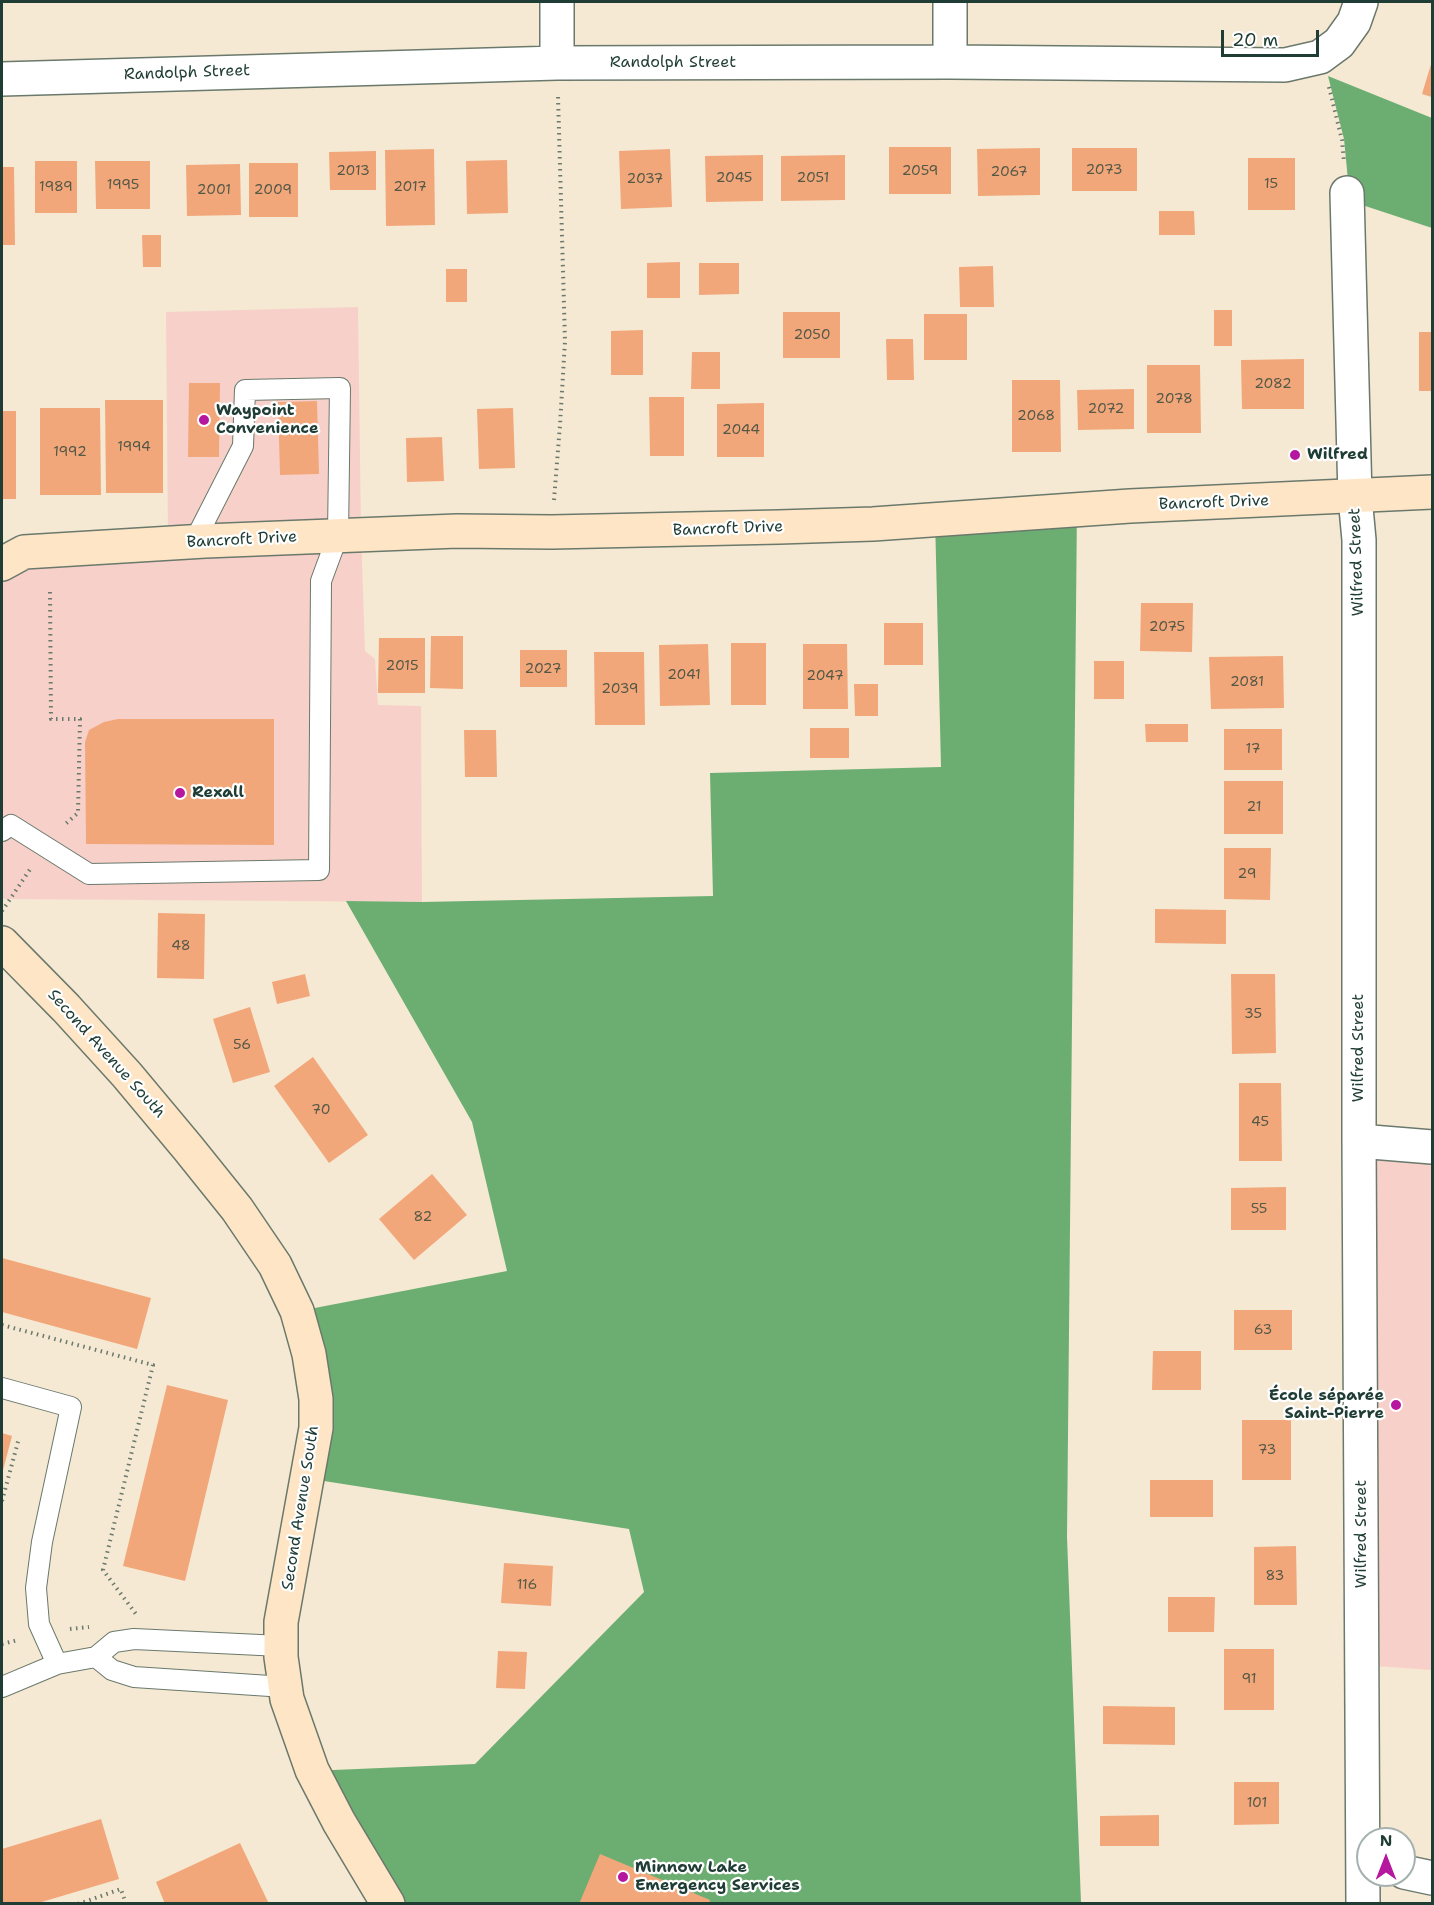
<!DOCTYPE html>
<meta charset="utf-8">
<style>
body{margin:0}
#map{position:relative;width:1434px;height:1905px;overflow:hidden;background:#f5e9d3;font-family:"Shantell Sans",sans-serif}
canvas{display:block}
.frame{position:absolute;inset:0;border:3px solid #1f3d34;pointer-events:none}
.north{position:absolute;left:1356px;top:1827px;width:60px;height:60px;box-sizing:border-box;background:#fff;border:2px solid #a5b1ae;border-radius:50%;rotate:0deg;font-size:16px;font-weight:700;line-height:24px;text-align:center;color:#1f3d34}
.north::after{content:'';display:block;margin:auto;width:21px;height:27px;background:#b5179e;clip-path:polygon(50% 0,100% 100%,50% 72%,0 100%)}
.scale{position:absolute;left:1221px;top:30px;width:98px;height:27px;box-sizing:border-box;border:3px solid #1f3d34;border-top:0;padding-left:8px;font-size:18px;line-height:21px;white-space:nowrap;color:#1f3d34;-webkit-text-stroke:4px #fff;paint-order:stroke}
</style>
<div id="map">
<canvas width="1434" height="1905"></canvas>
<div class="frame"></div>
<div class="north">N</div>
<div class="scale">20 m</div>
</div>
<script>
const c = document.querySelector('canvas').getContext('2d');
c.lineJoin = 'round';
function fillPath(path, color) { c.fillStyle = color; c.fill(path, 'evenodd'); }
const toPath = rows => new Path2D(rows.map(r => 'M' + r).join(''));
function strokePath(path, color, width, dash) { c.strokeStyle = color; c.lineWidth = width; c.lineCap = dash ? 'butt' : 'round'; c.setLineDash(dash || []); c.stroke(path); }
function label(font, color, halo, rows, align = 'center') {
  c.font = font + ' "Shantell Sans",sans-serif'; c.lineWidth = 4.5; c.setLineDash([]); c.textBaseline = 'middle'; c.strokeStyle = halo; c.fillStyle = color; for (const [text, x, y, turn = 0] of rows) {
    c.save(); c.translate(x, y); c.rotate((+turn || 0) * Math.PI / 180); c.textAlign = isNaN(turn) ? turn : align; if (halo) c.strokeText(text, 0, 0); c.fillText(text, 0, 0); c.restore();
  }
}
fillPath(toPath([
 [358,307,361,531,365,651,375,659,378,705,421,706,422,902,2,899,2,564,168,541,166,312],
 [1357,1139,1432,1145,1432,1670,1360,1665]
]), '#f7d1c9');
fillPath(toPath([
 [1328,76,1432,118,1432,228,1350,201,1344,139],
 [1077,507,1067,1537,1081,1903,385,1903,310,1771,475,1764,644,1592,629,1529,305,1478,313,1428,294,1312,507,1271,472,1122,346,901,422,902,713,896,710,773,941,767,935,517]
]), '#6cae72');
fillPath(toPath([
 [1432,61,1432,97,1422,94],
 [889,147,951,147,951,194,889,194],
 [1040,148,1040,195,978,196,977,149],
 [1072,148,1137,148,1137,191,1072,191],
 [434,149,435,225,386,226,385,150],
 [670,149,672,207,621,209,619,151],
 [376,151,376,190,330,190,329,152],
 [763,155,763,201,706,202,705,156],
 [845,155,845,200,781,201,781,156],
 [1248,158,1295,158,1295,210,1248,210],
 [507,160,508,213,467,214,466,161],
 [35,161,77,161,77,213,35,213],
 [95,161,150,161,150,209,96,209],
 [249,163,298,163,298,217,249,217],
 [240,164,241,215,187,216,186,165],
 [2,167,14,167,15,245,2,245],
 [1159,211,1194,211,1195,235,1159,235],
 [142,235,161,235,161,267,143,267],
 [680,262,680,298,647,298,647,263],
 [699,263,739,263,739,294,699,295],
 [993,266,994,307,960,307,959,267],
 [446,269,467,269,467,302,446,302],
 [1214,310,1232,310,1232,346,1214,346],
 [783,312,840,312,840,358,783,358],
 [924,314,967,314,967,360,924,360],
 [643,330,643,375,611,375,611,331],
 [1419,332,1432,332,1432,391,1419,391],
 [886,339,913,339,914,380,887,380],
 [692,352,720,352,720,389,691,389],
 [1304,359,1304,409,1242,409,1241,360],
 [1147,365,1200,365,1201,433,1147,433],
 [1012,380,1060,380,1061,452,1012,452],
 [189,383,220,383,219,457,188,457],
 [1134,389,1134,429,1078,430,1077,390],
 [649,397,684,397,684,456,650,456],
 [105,400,163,400,163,493,106,493],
 [317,401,319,474,280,475,278,402],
 [764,403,764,457,717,457,717,404],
 [40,408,100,408,101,495,40,495],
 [513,408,515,468,479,469,477,409],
 [2,411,16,411,16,499,2,499],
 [442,437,444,481,407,482,406,438],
 [1141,603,1193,603,1192,652,1140,651],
 [884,623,923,623,923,665,884,665],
 [431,636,463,636,463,689,430,688],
 [379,638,425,638,425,693,378,693],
 [731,643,766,643,766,705,731,705],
 [708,644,710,705,660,706,659,645],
 [803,644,847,644,848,709,803,709],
 [520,650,567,650,567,687,520,687],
 [594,652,644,652,645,725,595,725],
 [1283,656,1284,708,1211,709,1209,657],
 [1094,661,1124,661,1124,699,1094,699],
 [854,684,878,684,878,716,855,716],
 [118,719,274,719,274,845,86,844,85,742,89,730,104,722],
 [1145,724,1188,724,1188,742,1146,742],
 [810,728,849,728,849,758,810,758],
 [1224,729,1282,729,1282,770,1224,770],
 [464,730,496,730,497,777,465,777],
 [1224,781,1283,781,1283,834,1224,834],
 [1224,848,1271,848,1270,900,1224,899],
 [1155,909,1226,910,1226,944,1155,943],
 [158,913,205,914,204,979,157,978],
 [305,974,310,996,277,1004,272,982],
 [1231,974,1275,974,1276,1053,1232,1054],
 [250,1007,270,1072,233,1083,213,1019],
 [313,1057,368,1135,329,1163,274,1086],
 [1239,1083,1281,1083,1282,1161,1239,1161],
 [432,1174,467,1215,414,1260,379,1219],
 [1286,1187,1286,1230,1231,1230,1231,1188],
 [2,1258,151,1298,137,1349,2,1312],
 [1234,1310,1292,1310,1292,1350,1234,1350],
 [1153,1351,1201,1351,1201,1390,1152,1390],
 [167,1385,228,1400,185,1581,123,1566],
 [1242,1420,1291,1420,1291,1480,1242,1480],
 [2,1433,12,1436,2,1474],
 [1150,1480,1213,1480,1213,1517,1150,1517],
 [1296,1546,1297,1605,1254,1605,1254,1547],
 [504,1563,553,1566,551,1606,501,1603],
 [1168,1597,1215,1597,1214,1632,1168,1632],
 [1224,1649,1274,1649,1274,1710,1224,1710],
 [498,1651,527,1652,525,1689,496,1688],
 [1103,1706,1175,1707,1175,1745,1103,1744],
 [1234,1782,1279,1782,1279,1824,1234,1825],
 [1159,1815,1159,1846,1100,1846,1100,1816],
 [101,1819,119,1879,35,1904,2,1904,2,1849],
 [240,1843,269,1904,165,1904,156,1882],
 [600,1854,710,1900,709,1904,579,1904]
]), '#f2a77b');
const lane = toPath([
 [2,831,11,825,89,874,319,870,321,581,338,535,340,388,245,390,243,446,194,542],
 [2,1388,71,1407,42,1542,36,1588,39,1624,57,1664],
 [96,1657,112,1670,134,1677,285,1687],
 [2,1687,57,1664,96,1657,114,1642,134,1639,281,1646]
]);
const street = toPath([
 [950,2,950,62],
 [557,63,557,2],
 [2,79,557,63,950,62,1285,65,1320,57,1339,43,1354,22,1361,2],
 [1347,193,1355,497,1359,540,1359,1141,1363,1904],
 [1359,1141,1432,1147],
 [1404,1872,1432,1878]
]);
const secondary = toPath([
 [2,564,24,552,205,541,457,531,552,532,779,527,873,524,1130,506,1432,492],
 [2,943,66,1008,127,1075,188,1148,237,1209,275,1265,297,1311,309,1354,316,1399,316,1428,281,1622,281,1657,287,1699,312,1770,339,1822,388,1904]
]);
strokePath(lane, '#6a796c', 22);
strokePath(street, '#6a796c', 36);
strokePath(secondary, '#6a796c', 36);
strokePath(toPath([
 [1329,87,1342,140,1344,162],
 [554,500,560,425,565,341,558,96],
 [50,592,51,719,80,719,78,813,63,826],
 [2,911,31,868],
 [2,1325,153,1365,103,1570,136,1614],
 [2,1501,19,1438],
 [70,1629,89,1627],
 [2,1644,18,1640],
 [78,1904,121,1889,126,1904]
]), '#6a796c', 4, [1.5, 4.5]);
strokePath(lane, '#fff', 20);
strokePath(street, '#fff', 33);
strokePath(secondary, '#fee5c5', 33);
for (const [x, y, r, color] of [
 [204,420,6,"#b5179e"],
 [1295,455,6,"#b5179e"],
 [180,793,6,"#b5179e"],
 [1396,1405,6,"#b5179e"],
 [623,1877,6,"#b5179e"]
]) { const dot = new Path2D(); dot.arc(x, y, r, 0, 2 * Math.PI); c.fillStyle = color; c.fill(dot); strokePath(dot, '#fff', 2); }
label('14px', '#545846', null, [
 ["2073",1104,170],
 ["2013",353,171],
 ["2059",920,171],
 ["2067",1009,172],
 ["2045",734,178],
 ["2051",813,178],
 ["2037",645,179],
 ["15",1271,184],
 ["1995",123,185],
 ["1989",56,187],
 ["2017",410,187],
 ["2001",214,190],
 ["2009",273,190],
 ["2050",812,335],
 ["2082",1273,384],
 ["2078",1174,399],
 ["2072",1106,409],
 ["2068",1036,416],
 ["2044",741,430],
 ["1994",134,447],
 ["1992",70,452],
 ["2075",1167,627],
 ["2015",402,666],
 ["2027",543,669],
 ["2041",684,675],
 ["2047",825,676],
 ["2081",1247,682],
 ["2039",620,689],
 ["17",1253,749],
 ["21",1254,807],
 ["29",1247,874],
 ["48",181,946],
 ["35",1253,1014],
 ["56",242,1045],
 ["70",321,1110],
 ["45",1260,1122],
 ["55",1259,1209],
 ["82",423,1217],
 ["63",1263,1330],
 ["73",1267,1450],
 ["83",1275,1576],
 ["116",527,1585],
 ["91",1249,1679],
 ["101",1257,1803]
]);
label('16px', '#1f3d34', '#fff', [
 ["Randolph Street",673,63],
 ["Randolph Street",187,73,-2],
 ["Bancroft Drive",1214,503,-2],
 ["Bancroft Drive",728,529,-2],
 ["Bancroft Drive",242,540,-3],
 ["Wilfred Street",1357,562,-92],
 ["Wilfred Street",1359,1048,-90],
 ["Second Avenue South",106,1054,48],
 ["Second Avenue South",301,1508,-81],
 ["Wilfred Street",1362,1534,-90]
]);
label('bold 16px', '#1f3d34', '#fff', [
 ["Waypoint",216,411],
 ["Convenience",216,429],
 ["Wilfred",1307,455],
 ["Rexall",192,793],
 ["École séparée",1384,1396,"right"],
 ["Saint-Pierre",1384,1414,"right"],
 ["Minnow Lake",635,1868],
 ["Emergency Services",635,1886]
], 'left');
</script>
